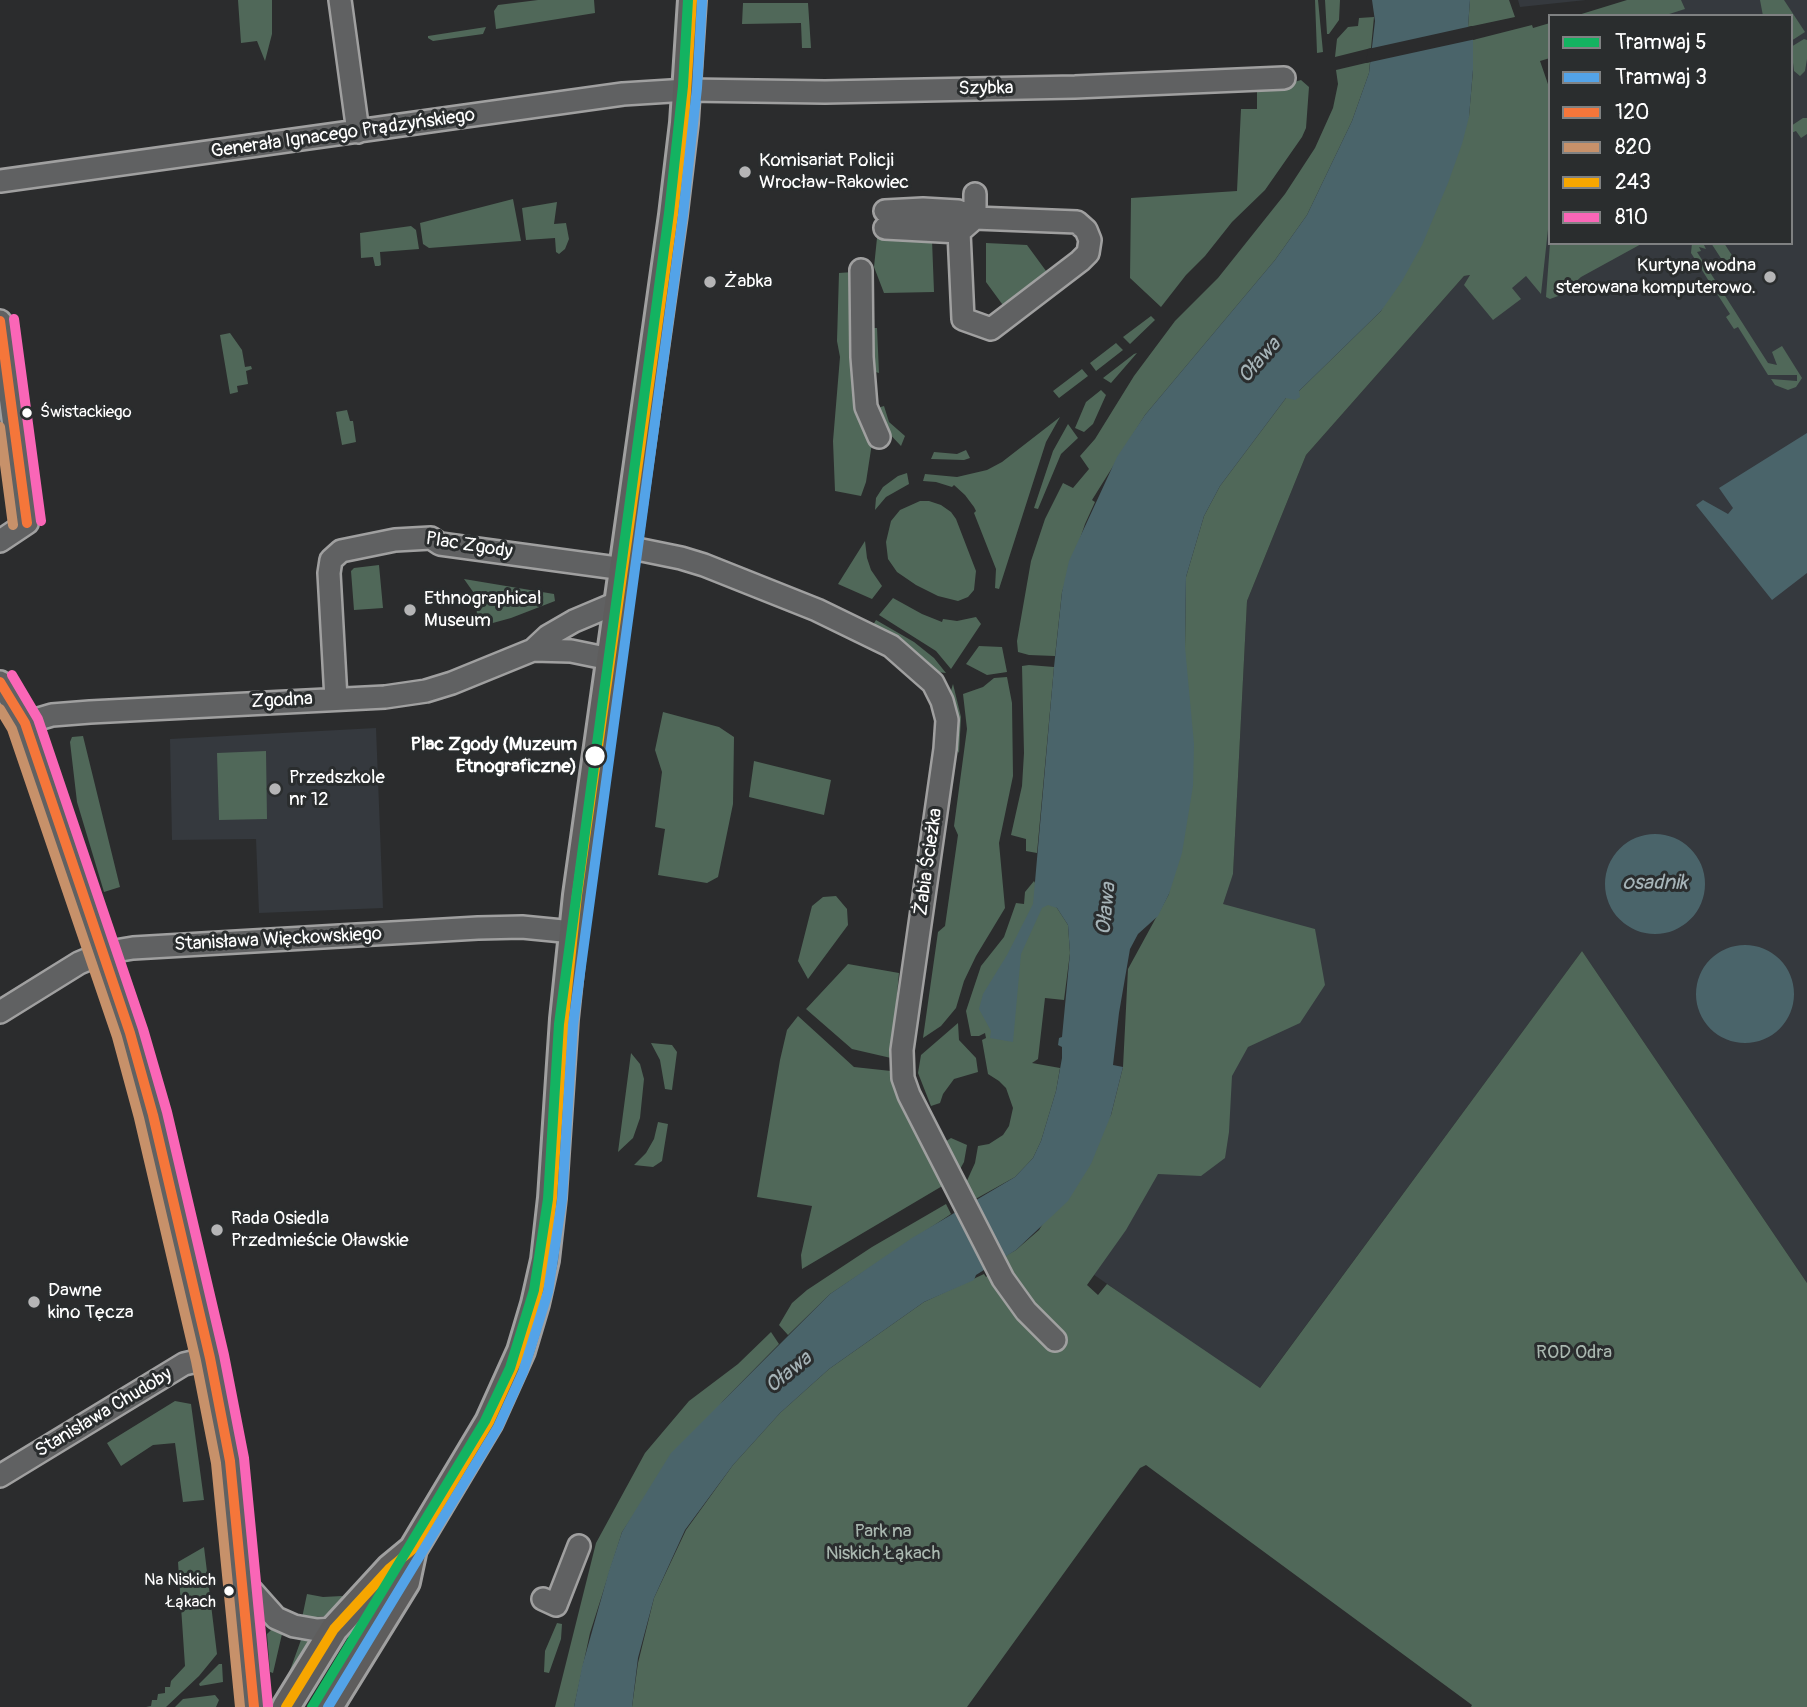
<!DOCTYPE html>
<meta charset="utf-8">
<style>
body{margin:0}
#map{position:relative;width:1807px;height:1707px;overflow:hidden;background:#2b2c2d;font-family:Pangolin,sans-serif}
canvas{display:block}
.legend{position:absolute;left:1548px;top:14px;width:245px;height:231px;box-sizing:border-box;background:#2a2d2e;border:2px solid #7f8182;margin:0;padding:9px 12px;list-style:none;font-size:21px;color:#fff}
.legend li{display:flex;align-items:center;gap:14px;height:35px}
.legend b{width:35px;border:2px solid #7f8182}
</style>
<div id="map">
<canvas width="1807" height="1707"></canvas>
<ul class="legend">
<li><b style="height:9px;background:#13b361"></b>Tramwaj 5</li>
<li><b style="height:9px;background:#53a3e8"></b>Tramwaj 3</li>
<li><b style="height:9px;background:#f5763a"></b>120</li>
<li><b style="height:9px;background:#c7916a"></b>820</li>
<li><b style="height:9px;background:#f7a600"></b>243</li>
<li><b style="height:9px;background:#fa66b7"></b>810</li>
</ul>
</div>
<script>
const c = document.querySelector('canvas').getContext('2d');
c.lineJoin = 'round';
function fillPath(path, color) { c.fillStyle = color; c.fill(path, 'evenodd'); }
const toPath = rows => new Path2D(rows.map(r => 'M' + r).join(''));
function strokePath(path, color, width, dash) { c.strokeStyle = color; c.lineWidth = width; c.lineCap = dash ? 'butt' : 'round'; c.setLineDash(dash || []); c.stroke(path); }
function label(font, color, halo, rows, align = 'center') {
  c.font = font + ' Pangolin,sans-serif'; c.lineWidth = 6; c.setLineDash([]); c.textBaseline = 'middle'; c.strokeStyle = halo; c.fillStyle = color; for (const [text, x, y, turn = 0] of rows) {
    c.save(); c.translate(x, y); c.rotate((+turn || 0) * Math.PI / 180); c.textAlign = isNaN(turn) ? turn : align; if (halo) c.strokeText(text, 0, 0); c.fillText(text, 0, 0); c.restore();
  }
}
fillPath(toPath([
 [1518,0,1586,0,1520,7],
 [1631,0,1807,0,1807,1283,1582,951,1259,1389,1074,1261,1233,874,1247,601,1306,455,1464,276,1507,269,1550,180,1550,243,1791,243,1791,16,1583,16],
 [376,728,383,908,259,913,256,839,172,840,170,739]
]), '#35393e');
fillPath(toPath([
 [238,0,272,0,272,34,265,61,257,41,241,43],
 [538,0,594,0,595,13,496,29,494,11,498,5],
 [1315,0,1318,0,1323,52,1317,53],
 [1325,0,1340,0,1339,20,1329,34,1327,34],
 [1470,0,1509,0,1515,17,1468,27],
 [1627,0,1681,0,1685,9,1663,16,1575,16],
 [1760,0,1784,0,1805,32,1791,41,1791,16,1763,16],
 [743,3,808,3,811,48,802,48,801,23,742,24],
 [1374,17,1371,48,1335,57,1337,39,1348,27,1358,26,1359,18],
 [1550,23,1550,58,1540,61,1550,90,1550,211,1541,294,1526,276,1512,288,1521,299,1493,320,1464,285,1470,275,1464,276,1306,455,1247,601,1233,874,1223,904,1315,929,1325,985,1300,1023,1248,1047,1232,1076,1229,1132,1225,1158,1201,1176,1158,1174,1126,1230,1087,1285,1098,1295,1107,1284,1260,1388,1582,951,1807,1283,1807,1707,1471,1707,1472,1705,1146,1465,1140,1468,967,1707,632,1707,638,1663,654,1598,686,1530,733,1465,780,1413,829,1369,924,1302,984,1274,986,1277,988,1275,993,1284,996,1283,1002,1258,1016,1250,1039,1230,1111,1115,1123,1067,1128,969,1169,894,1185,647,1186,577,1204,516,1220,486,1286,398,1299,391,1381,311,1469,116,1473,70,1473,40,1532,25,1533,28],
 [486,27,483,34,433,41,428,38,428,36],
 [1804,39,1807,40,1807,59,1805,71,1800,76,1794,71,1791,47],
 [1370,62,1369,73,1352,121,1307,215,1275,260,1145,415,1092,500,1095,502,1085,524,1062,592,1055,656,1029,655,1018,652,1017,641,1031,561,1045,519,1063,483,1073,488,1089,469,1080,456,1095,439,1134,376,1175,321,1218,278,1285,194,1315,148,1333,108,1338,84,1336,70],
 [1301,80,1309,87,1306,128,1302,137,1265,190,1232,222,1205,256,1186,275,1161,307,1130,278,1131,198,1237,191,1241,109,1257,109,1257,87,1281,86],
 [1803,118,1807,118,1807,134,1801,138,1796,131,1791,133,1791,126],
 [513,199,521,241,429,248,423,244,420,223],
 [557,202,554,224,566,223,569,239,565,249,559,254,556,252,555,238,526,240,522,208],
 [411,226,416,230,419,249,380,252,381,265,379,266,375,266,373,257,361,258,360,233],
 [877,238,932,240,934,292,884,293,874,267],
 [986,243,1027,245,1049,275,1005,308,986,282],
 [1550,243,1643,243,1581,277,1561,295,1550,299,1546,297],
 [1692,243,1703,243,1706,249,1699,247,1701,251,1697,252,1768,363,1777,365,1772,352,1782,346,1802,378,1796,387,1788,390,1775,385,1771,379,1797,381,1797,375,1768,375,1738,327,1734,329,1726,317,1730,314,1691,253],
 [1711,243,1724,243,1735,260,1726,266],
 [853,272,853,397,872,443,866,482,861,496,835,491,833,441,840,357,837,341,839,273],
 [1151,316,1155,320,1130,344,1123,337],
 [873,328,877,328,879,373,869,370,869,330,873,331],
 [230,333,242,350,245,367,251,366,252,369,246,371,248,384,237,386,238,392,230,394,220,335],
 [1116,343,1123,350,1096,371,1090,363],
 [1137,353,1111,383,1103,378,1134,354],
 [1082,369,1088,376,1059,398,1053,391],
 [1101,390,1106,395,1093,424,1084,432,1075,428,1086,402],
 [884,406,889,422,905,436,901,446,883,427,874,409],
 [347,410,350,421,353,421,356,442,342,445,336,412],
 [1060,417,1046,442,999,589,995,588,996,569,974,513,976,511,974,507,965,495,954,485,952,487,936,482,923,481,925,474,957,477,987,470,1002,462],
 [1068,424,1078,438,1061,454,1038,509,1034,508,1053,451],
 [966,450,970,458,964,460,931,459,934,452,957,454],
 [907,473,909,484,886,497,875,510,876,498,883,487,898,476],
 [920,501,929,501,941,505,951,512,956,519,976,571,974,590,968,597,958,601,938,596,916,585,897,572,888,559,886,542,891,521,900,510],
 [865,541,867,558,871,570,882,586,872,599,838,584],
 [379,565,383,608,354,610,351,571,354,568],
 [464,579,554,594,555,601,511,618,471,629,477,616,476,596],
 [893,598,922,614,942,622,943,619,957,621,976,617,981,624,951,669,936,651,879,615],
 [876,620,914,642,934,658,946,673,938,672,925,659,873,625],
 [979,646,1002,647,1007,672,987,675,966,664],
 [1029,665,1054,667,1037,853,1026,851,1026,839,1011,835,1022,786,1024,753,1022,666],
 [1007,677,1012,703,1013,776,999,843,1005,908,976,956,964,981,956,1008,941,1026,923,1038,938,932,945,926,958,835,954,826,967,729,963,694,983,687,994,678],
 [953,684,961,717,959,753,953,745,956,722,954,704,950,694],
 [663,712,719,727,734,737,733,804,718,877,707,883,658,875,665,829,655,827,662,772,655,750],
 [83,736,120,887,104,892,77,802,70,742,72,737],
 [266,751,267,819,219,820,217,753],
 [754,761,831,780,824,815,749,797],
 [1034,881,1043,898,1057,908,1068,925,1070,953,1064,1000,1045,998,1038,1059,1032,1063,1060,1068,1056,1091,1041,1141,1033,1158,1015,1177,972,1201,965,1185,975,1163,978,1146,989,1144,1003,1135,1009,1126,1013,1108,1006,1088,999,1081,988,1074,982,1040,986,1038,985,1033,979,1036,971,1036,966,1011,981,966,1004,937,1016,903,1024,904,1025,892],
 [836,896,847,909,848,925,808,979,798,961,812,906,823,897],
 [848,964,899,973,891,1058,852,1049,806,1009],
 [798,1016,854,1067,891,1071,899,1100,944,1185,802,1269,801,1255,812,1206,757,1197,780,1060,787,1030],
 [958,1023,959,1040,976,1058,978,1072,954,1079,943,1094,940,1103,931,1106,918,1073,921,1055],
 [651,1043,672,1045,677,1052,672,1090,665,1089,660,1060],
 [631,1053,640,1064,644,1079,640,1118,633,1138,618,1152],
 [658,1122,668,1124,662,1161,653,1167,634,1165,646,1153,654,1139],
 [951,1138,967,1145,964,1162,959,1171,945,1148,947,1147,945,1142],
 [946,1204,951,1214,830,1294,788,1335,779,1325,792,1303,807,1290,872,1247],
 [771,1332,779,1344,723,1401,643,1501,622,1532,590,1633,574,1707,555,1707,596,1543,645,1453,689,1401,738,1364],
 [175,1401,191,1404,204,1500,183,1502,175,1443,153,1445,121,1466,107,1443],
 [204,1547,217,1654,199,1676,166,1707,146,1707,151,1706,152,1700,157,1700,158,1694,165,1693,165,1687,170,1687,171,1681,185,1666,178,1562],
 [307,1594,323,1597,342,1596,346,1600,329,1616,302,1618],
 [557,1623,562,1624,561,1639,549,1673,544,1672,545,1651],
 [272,1629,282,1634,273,1673,270,1672,267,1634],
 [301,1640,312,1641,292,1675,289,1673],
 [219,1664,222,1664,223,1682,200,1686,199,1684],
 [215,1695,219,1700,216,1707,175,1707,183,1699]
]), '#506859');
fillPath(toPath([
 [1372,0,1470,0,1468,27,1473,40,1473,70,1469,117,1462,144,1448,183,1422,245,1402,281,1381,311,1299,391,1300,397,1295,400,1286,398,1220,486,1204,516,1186,577,1185,647,1194,744,1193,786,1182,853,1169,894,1158,916,1138,934,1130,949,1119,1013,1113,1065,1123,1067,1111,1115,1091,1164,1068,1201,1016,1250,976,1275,974,1280,924,1302,829,1369,780,1413,733,1465,685,1530,654,1598,638,1658,632,1707,574,1707,582,1667,609,1571,622,1532,671,1453,830,1294,912,1238,1015,1177,1033,1158,1041,1141,1056,1091,1062,1058,1062,1047,1058,1045,1059,1038,1062,1037,1070,953,1068,925,1057,908,1048,905,1042,908,1021,954,1013,1042,990,1038,991,1031,979,1009,983,994,1007,955,1033,904,1054,667,1062,592,1069,561,1117,457,1145,415,1275,260,1307,215,1352,121,1369,73,1375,21],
 [1807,433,1807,573,1772,600,1696,505,1703,500,1728,514,1733,508,1719,488],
 '1605 884a50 50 0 1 1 100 0a50 50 0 1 1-100 0Z',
 '1696 994a49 49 0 1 1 98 0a49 49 0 1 1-98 0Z'
]), '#4a646a');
fillPath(toPath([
 [1472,26,1476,39,1366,63,1368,49]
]), '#2b2c2d');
const minor = toPath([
 [340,0,358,132],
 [0,181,623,94,687,90,825,92,1075,87,1284,78],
 [885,211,923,209,958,211,975,218,975,194],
 [885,228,959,232,975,218,1077,222,1086,230,1090,240,1088,253,1080,261,991,329,963,319,959,232],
 [861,270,862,357,866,407,879,437],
 [0,321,27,523,0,541],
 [627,547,681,558,704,565,817,610,891,646,933,683,942,701,947,720,945,749,902,1050,903,1078,909,1095,1003,1279,1026,1311,1055,1340],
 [533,650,571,651,610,659],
 [0,682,25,723,130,1033,153,1115,210,1358,230,1461,254,1707],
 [336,699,329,573,331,560,341,551,395,540,431,538,440,544,624,569],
 [25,723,52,715,90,712,385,697,426,691,452,683,533,650,548,636,574,621,619,602],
 [0,1012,79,963,103,953,133,948,478,928,522,927,573,932],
 [0,1476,184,1364,210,1358],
 [243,1581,276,1618,294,1626,317,1630,334,1629],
 [543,1599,556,1605,579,1546]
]);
const major = toPath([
 [286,1707,334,1629,390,1568,413,1549,489,1422,521,1351,535,1304,545,1260,552,1198,564,1019,577,895,673,215,684,123,692,0],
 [329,1707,406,1582,413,1549]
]);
strokePath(minor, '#a0a0a0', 26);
strokePath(major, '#a0a0a0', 32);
strokePath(minor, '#606162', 21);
strokePath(major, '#5e5d5d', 26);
strokePath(toPath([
 [0,321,27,523],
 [0,682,25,723,130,1033,153,1115,210,1358,230,1461,254,1707]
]), '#f5763a', 10);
strokePath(toPath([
 [0,427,13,525],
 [0,709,12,729,117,1037,139,1118,196,1361,216,1463,240,1707]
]), '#c7916a', 10);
strokePath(toPath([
 [286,1707,334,1629,390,1568,413,1549,489,1422,521,1351,535,1304,545,1260,552,1198,564,1019,577,895,673,215,684,123,692,0]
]), '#f7a600', 10);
strokePath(toPath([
 [14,319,41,521],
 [12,675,38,719,143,1029,167,1112,224,1355,244,1458,268,1706]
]), '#fa66b7', 10);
strokePath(toPath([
 [312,1707,485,1421,510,1368,534,1290,548,1199,559,1024,669,213,683,86,688,0]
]), '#13b361', 10);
strokePath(toPath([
 [328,1707,498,1427,523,1372,548,1292,562,1200,573,1025,683,215,697,88,702,1]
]), '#53a3e8', 10);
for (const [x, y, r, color] of [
 [745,172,7,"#b5b5b6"],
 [1770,277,7,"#b5b5b6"],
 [710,282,7,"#b5b5b6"],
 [27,413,6,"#fff"],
 [410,610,7,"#b5b5b6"],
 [595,756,11,"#fff"],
 [275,789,7,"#b5b5b6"],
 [217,1230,7,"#b5b5b6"],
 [34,1302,7,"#b5b5b6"],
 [229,1591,6,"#fff"]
]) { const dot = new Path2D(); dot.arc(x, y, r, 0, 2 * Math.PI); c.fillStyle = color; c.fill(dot); strokePath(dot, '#2a2d2e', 2.5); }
label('17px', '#fff', '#2a2d2e', [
 ["Świstackiego",40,413],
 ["Na Niskich",216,1581,"right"],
 ["Łąkach",216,1603,"right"]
], 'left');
label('19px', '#fff', '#2a2d2e', [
 ["Szybka",986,89,-1],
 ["Generała Ignacego Prądzyńskiego",343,134,-8],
 ["Plac Zgody",469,546,9],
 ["Zgodna",282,701,-3],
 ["Żabia Ścieżka",929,862,-82],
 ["Stanisława Więckowskiego",278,940,-3],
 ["Stanisława Chudoby",104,1413,-31]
]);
label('19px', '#fff', '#2a2d2e', [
 ["Komisariat Policji",759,161],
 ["Wrocław-Rakowiec",759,183],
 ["Kurtyna wodna",1756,266,"right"],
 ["sterowana komputerowo.",1756,288,"right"],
 ["Żabka",724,282],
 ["Ethnographical",424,599],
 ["Museum",424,621],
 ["Przedszkole",289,778],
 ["nr 12",289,800],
 ["Rada Osiedla",231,1219],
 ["Przedmieście Oławskie",231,1241],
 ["Dawne",48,1291],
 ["kino Tęcza",48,1313]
], 'left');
label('bold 19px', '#fff', '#2a2d2e', [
 ["Plac Zgody (Muzeum",577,745],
 ["Etnograficzne)",577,767]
], 'right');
label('19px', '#aab8b0', '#2a2d2e', [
 ["ROD Odra",1574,1353],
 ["Park na",883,1532],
 ["Niskich Łąkach",883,1554]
]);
label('italic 21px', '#a6b4b8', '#2a2d2e', [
 ["Oława",1260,361,-48],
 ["osadnik",1655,884],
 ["Oława",1107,909,-84],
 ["Oława",789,1373,-39]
]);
</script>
